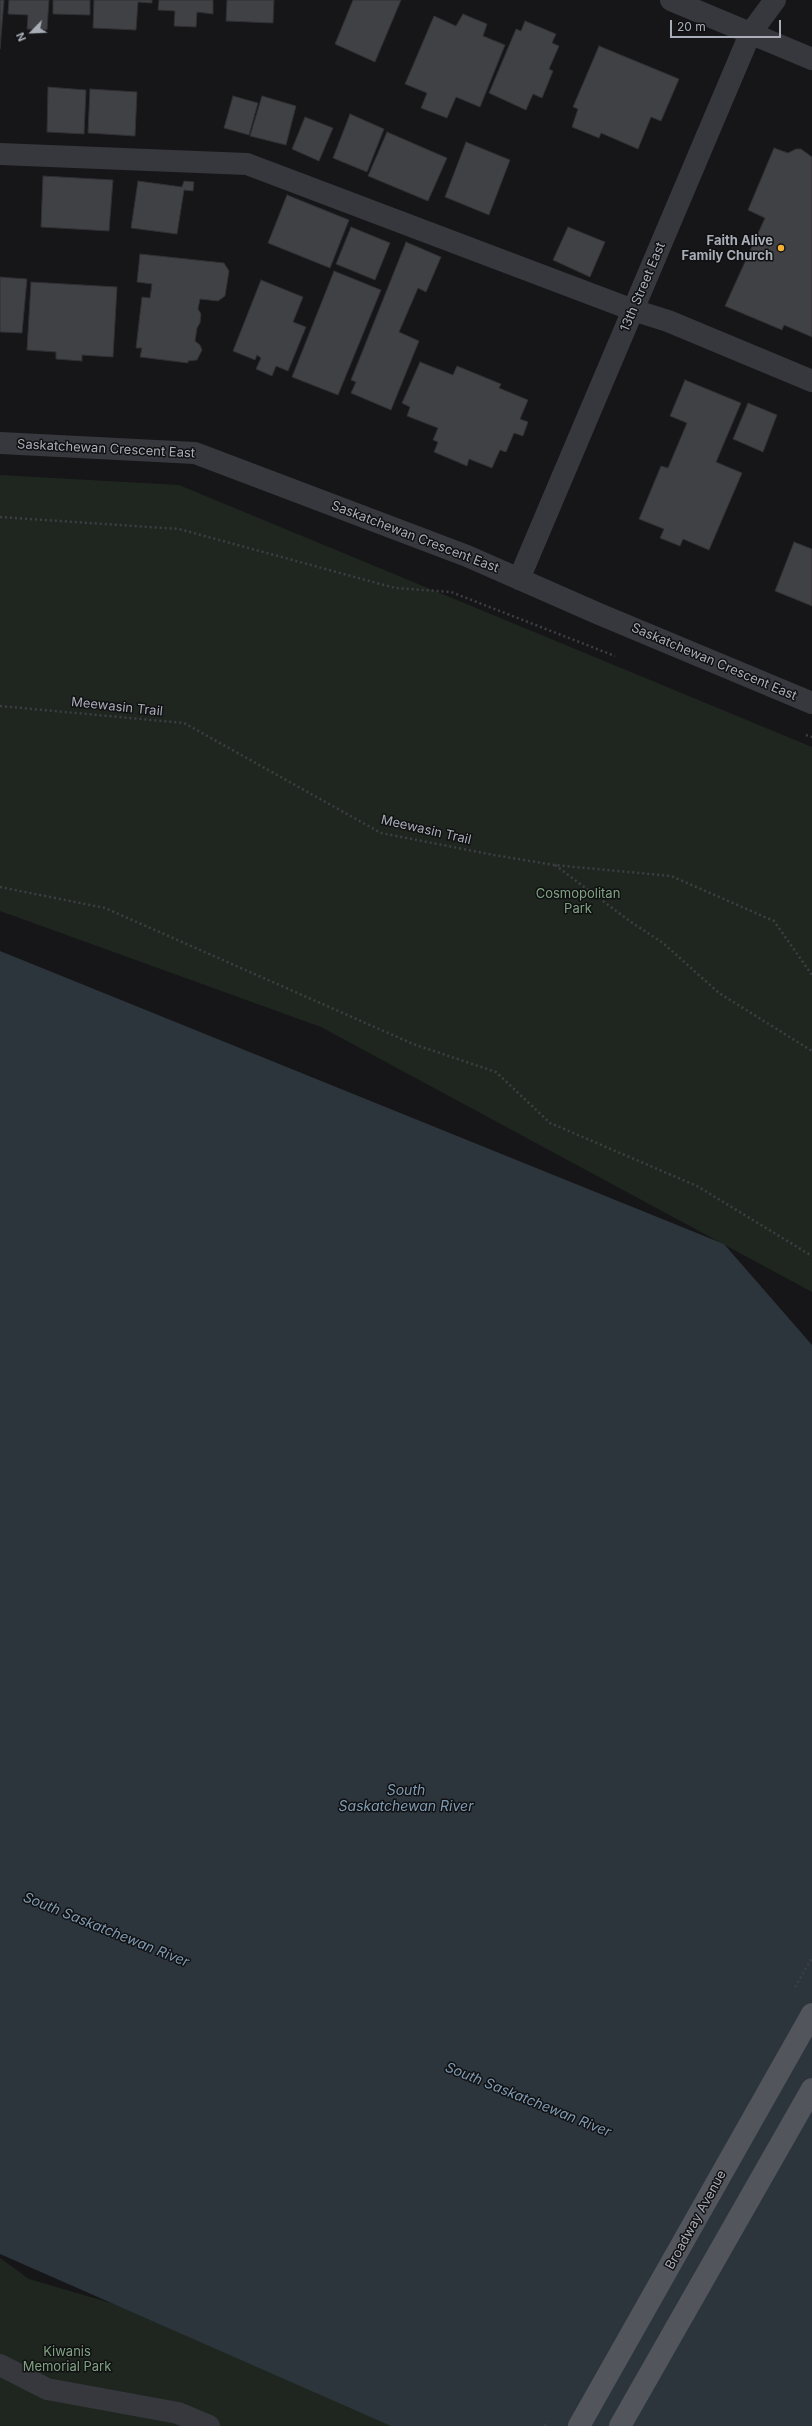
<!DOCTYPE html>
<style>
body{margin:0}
#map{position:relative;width:812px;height:2426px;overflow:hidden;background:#161618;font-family:Inter,sans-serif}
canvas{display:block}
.north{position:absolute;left:12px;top:12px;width:40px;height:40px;-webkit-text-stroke:3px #111113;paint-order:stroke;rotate:246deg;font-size:11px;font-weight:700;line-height:16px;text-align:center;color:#a8adb8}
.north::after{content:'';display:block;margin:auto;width:14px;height:18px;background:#a8adb8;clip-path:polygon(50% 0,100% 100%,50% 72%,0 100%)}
.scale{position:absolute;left:670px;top:20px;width:111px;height:18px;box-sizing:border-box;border:2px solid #a8adb8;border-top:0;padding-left:5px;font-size:12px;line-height:14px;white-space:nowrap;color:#a8adb8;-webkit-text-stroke:3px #111113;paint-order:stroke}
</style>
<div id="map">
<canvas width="812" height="2426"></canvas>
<div class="north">N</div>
<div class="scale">20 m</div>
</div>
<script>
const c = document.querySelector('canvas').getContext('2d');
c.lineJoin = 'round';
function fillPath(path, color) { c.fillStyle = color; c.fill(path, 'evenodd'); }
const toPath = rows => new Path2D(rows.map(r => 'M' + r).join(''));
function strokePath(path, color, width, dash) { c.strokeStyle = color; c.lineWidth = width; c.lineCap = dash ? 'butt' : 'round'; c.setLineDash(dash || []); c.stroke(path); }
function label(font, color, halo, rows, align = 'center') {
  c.font = font + ' Inter,sans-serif'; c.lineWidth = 3; c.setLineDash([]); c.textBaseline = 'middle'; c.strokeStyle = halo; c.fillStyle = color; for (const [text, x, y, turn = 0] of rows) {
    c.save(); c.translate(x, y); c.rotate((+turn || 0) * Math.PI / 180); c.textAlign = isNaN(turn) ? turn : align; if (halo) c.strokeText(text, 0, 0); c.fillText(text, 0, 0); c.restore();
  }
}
fillPath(toPath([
 [0,475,179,485,812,747,812,1292,321,1027,0,911],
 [0,2258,29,2279,217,2334,396,2426,0,2426]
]), '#1e261f');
fillPath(toPath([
 [0,951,724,1244,812,1345,812,2426,391,2426,0,2254]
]), '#2c353c');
const building = toPath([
 [0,0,4,0,0,49,0,0],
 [9,0,49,0,47,30,27,29,28,15,8,14,9,0],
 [53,0,90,0,90,15,53,14,53,0],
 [94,0,152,0,152,3,138,2,136,30,93,28,94,0],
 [159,0,213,0,213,14,197,12,196,27,174,26,175,11,158,10,159,0],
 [227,0,274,0,273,23,226,21,227,0],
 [353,0,401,0,375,62,335,44,353,0],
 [463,14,487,24,483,36,505,45,480,107,456,97,447,118,421,108,427,93,405,84,434,16,456,26,463,14],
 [525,21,556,34,552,43,559,46,549,69,553,71,542,98,533,94,526,110,489,93,516,29,521,31,525,21],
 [599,46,679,79,661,121,651,117,638,149,601,133,599,138,572,127,578,109,573,107,599,46],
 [48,87,86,90,84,134,47,132,48,87],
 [90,89,137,92,135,136,88,133,90,89],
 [233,96,258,103,249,135,224,128,233,96],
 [262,96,296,106,286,145,250,136,262,96],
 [350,114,384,129,367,172,333,158,350,114],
 [305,117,333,128,319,161,292,149,305,117],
 [387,132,447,158,428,201,368,176,387,132],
 [466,142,510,160,489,215,445,197,466,142],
 [774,148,788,153,796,149,801,149,812,157,812,337,784,325,782,330,725,306,765,218,748,210,774,148],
 [43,176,113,180,109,231,41,227,43,176],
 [138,181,182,187,184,181,194,182,193,191,184,190,177,234,131,228,138,181],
 [287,195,349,220,330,268,268,243,287,195],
 [351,227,390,243,375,280,336,264,351,227],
 [568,227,605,242,590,277,553,260,568,227],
 [406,242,441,257,426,292,418,288,399,332,419,341,391,410,351,393,356,382,351,380,406,242],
 [140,254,224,263,229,271,225,296,218,301,200,299,198,309,201,314,200,323,197,328,195,341,200,345,202,350,197,360,188,361,188,363,140,357,142,348,136,348,142,297,150,298,152,284,137,282,140,254],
 [334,271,381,290,338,395,292,377,334,271],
 [0,277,27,279,22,333,0,332,0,277],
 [261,280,303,297,293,322,306,327,288,371,276,366,272,376,256,369,261,358,257,355,255,360,233,351,261,280],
 [31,282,117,287,113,357,82,355,82,361,56,359,56,352,27,350,31,282],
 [420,362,453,375,457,366,501,384,499,388,528,400,520,419,528,422,523,436,514,433,506,452,500,450,492,468,469,459,467,466,434,452,438,442,433,440,438,428,407,416,410,407,402,403,420,362],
 [685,380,741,403,716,462,742,473,709,550,683,539,680,546,660,538,664,529,639,519,661,466,668,468,687,423,670,416,685,380],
 [748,403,777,415,763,452,733,439,748,403],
 [794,542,812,549,812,606,775,591,794,542]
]);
fillPath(building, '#404145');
strokePath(building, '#303034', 1);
strokePath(toPath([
 [0,517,179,529,395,588,451,592,615,656],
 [0,706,184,723,381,833,494,855,554,865,671,876,774,921,812,975],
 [806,735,812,737],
 [555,865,631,922,663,943,719,993,812,1051],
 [0,887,105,908,413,1044,496,1072,550,1123,697,1186,812,1256],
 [795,1987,812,1958],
 [545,2426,548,2421]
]), '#3d3f44', 2.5, [2, 3]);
strokePath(toPath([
 [671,0,812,59],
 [0,154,247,164,633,310,668,321,812,381],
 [0,443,195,453,467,556,599,614,812,703],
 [519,579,750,34,775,0],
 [0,2365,47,2389,178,2413,209,2426]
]), '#37383d', 22);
strokePath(toPath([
 [579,2426,812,2014],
 [620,2426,812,2089]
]), '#53555c', 22);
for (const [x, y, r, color] of [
 [781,248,4,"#f2b134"]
]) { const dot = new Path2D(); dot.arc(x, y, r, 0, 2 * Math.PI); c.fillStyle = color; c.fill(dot); strokePath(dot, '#111113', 1.5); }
label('bold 13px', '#a8adb8', '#111113', [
 ["Faith Alive",773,241],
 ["Family Church",773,256]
], 'right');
label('13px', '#a8adb8', '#111113', [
 ["13th Street East",643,287,-67],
 ["Saskatchewan Crescent East",106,449,3],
 ["Saskatchewan Crescent East",415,537,21],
 ["Saskatchewan Crescent East",714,662,23],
 ["Meewasin Trail",117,707,6],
 ["Meewasin Trail",426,830,13],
 ["Broadway Avenue",696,2220,-61]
]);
label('13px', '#7fa381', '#111113', [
 ["Cosmopolitan",578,894],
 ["Park",578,909],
 ["Kiwanis",67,2352],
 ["Memorial Park",67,2367]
]);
label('italic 14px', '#7f9bb3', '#111113', [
 ["South",406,1791],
 ["Saskatchewan River",406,1807],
 ["South Saskatchewan River",106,1930,22],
 ["South Saskatchewan River",528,2100,22]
]);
</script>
